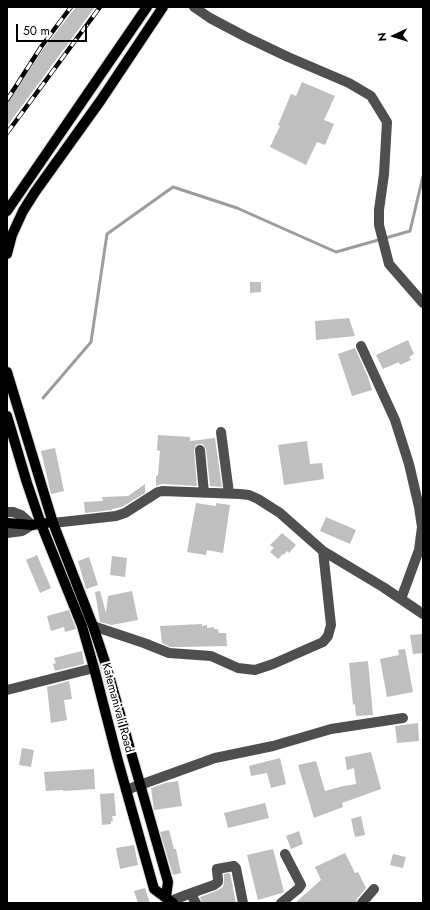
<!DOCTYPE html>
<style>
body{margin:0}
#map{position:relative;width:430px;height:910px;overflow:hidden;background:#fff;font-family:Jost,sans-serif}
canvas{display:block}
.frame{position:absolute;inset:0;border:8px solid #000;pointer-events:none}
.north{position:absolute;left:374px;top:16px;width:40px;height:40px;-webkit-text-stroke:3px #fff;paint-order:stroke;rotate:266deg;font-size:11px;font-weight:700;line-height:16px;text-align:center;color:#000}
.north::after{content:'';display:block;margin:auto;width:14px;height:18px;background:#000;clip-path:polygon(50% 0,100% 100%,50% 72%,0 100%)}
.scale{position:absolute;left:16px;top:24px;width:71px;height:18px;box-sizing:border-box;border:2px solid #000;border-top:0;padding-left:5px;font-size:12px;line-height:14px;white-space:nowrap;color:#000;-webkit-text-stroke:3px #fff;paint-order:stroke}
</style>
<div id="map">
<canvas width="430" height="910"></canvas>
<div class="frame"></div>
<div class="north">N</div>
<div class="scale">50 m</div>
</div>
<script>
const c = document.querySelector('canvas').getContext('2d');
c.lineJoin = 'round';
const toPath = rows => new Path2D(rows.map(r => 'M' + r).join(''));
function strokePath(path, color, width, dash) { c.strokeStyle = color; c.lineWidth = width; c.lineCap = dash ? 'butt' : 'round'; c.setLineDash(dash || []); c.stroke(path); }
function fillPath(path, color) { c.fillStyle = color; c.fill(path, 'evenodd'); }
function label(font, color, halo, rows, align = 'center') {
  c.font = font + ' Jost,sans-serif'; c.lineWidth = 4; c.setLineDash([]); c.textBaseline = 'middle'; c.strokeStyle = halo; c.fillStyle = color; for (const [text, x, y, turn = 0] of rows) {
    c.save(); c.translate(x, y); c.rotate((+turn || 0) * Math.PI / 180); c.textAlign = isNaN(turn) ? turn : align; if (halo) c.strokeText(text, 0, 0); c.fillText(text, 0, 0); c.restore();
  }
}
strokePath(toPath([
 [43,398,91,342,107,234,173,187,237,208,336,252,410,231,423,176]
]), '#9d9d9d', 3);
fillPath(toPath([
 [76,7,95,7,7,126,7,104,43,49],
 [302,82,335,96,324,120,334,124,325,145,317,142,306,165,270,147,280,126,278,125,291,94,296,96],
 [250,282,261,282,261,292,250,293],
 [349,318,355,336,316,340,315,321],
 [408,340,414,354,409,357,411,360,400,365,399,362,383,369,376,355],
 [355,348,368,377,372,390,352,396,338,354],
 [158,435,190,437,190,441,215,438,222,487,210,486,206,449,203,444,200,444,196,445,194,450,197,486,162,484,156,486,156,476,158,475,160,451,157,450],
 [307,441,310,464,322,463,324,479,284,485,278,445],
 [55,448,64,491,51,494,41,451],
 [145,484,145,493,122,507,112,509,112,510,85,513,84,502,103,501,102,497,128,496],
 [196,503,216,506,216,503,230,505,223,553,207,550,206,555,187,552],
 [326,517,356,530,350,544,320,531],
 [282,533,296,545,289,553,287,551,284,555,283,554,278,559,270,552,274,548,270,545],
 [37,555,51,588,40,593,26,560],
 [112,556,127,558,125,577,110,575],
 [89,557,98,585,86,589,78,561],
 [100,591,106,613,108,596,132,591,138,620,112,625,100,622,95,592],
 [69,610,76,629,65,632,64,627,51,631,47,616],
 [202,624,202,626,207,625,207,628,214,627,214,629,218,629,219,633,226,633,227,646,180,647,170,647,162,643,160,626],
 [423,634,423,653,413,654,410,635],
 [405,649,413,692,387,697,380,659,399,655,398,650],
 [82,651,84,664,55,671,53,664,56,663,54,658],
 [368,661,373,715,356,716,355,704,353,705,349,663],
 [69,681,72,699,64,700,67,720,51,723,47,687],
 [418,723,419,741,397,743,395,726],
 [22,748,34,750,31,767,19,765],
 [371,752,381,789,342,803,343,807,314,818,298,765,316,761,325,791,343,786,356,784,354,768,347,770,345,757],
 [280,758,286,784,271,788,267,773,251,776,249,766],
 [94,769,95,789,63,791,63,790,46,791,44,772],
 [178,781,182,806,154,810,151,788,165,783],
 [114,793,116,816,112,816,113,821,111,821,111,824,102,825,100,794],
 [265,803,269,818,228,828,224,813],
 [361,816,365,835,355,837,351,819],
 [169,830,174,849,176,849,181,873,173,875,160,832],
 [299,831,303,844,291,849,286,836],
 [134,845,138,865,120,869,116,848],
 [273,849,284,892,282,893,258,900,247,855],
 [345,853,355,873,358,872,366,888,357,899,356,903,295,903,321,880,315,867],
 [393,854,406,857,403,868,390,865],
 [230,873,236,903,202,903,200,897,216,891,223,887,224,882,224,874],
 [145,888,150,903,138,903,134,891]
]), '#bfbfbf');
const major = toPath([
 [7,211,147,7],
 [7,254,12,235,23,211,35,192,101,100,163,7],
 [7,372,53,523,93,626,106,665,168,882,166,897],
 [7,416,27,483,41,524,82,626,94,668,118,761,154,889,173,903],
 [7,523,32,525,47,523]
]);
strokePath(major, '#dbdbdb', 12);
strokePath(toPath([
 [194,7,210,18,246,37,288,57,349,83,371,96,387,122,384,174,379,210,379,225,389,264,423,303],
 [361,346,395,420,409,464,419,507,422,527,419,550,401,599],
 [221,432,229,493],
 [200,450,204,493],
 [7,512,13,512,21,515,32,525,22,531,7,533],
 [53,523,116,516,125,513,158,492,162,491,240,494,249,495,258,499,280,513,323,551,383,587,423,614],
 [93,626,144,643,169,653,211,656,238,668,255,670,273,664,323,642,328,636,331,625,323,551],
 [7,690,94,668],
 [126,790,215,758,273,746,331,729,403,718],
 [193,898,196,903],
 [171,901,186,895,214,885,218,882,218,879,217,871,217,869,234,866,236,868,243,903],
 [281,903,298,889,301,885,285,854],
 [362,903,374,889]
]), '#4f4f4f', 10);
strokePath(major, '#000', 10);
const rail = toPath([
 [7,100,41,47,71,7],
 [7,133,100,7]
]);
strokePath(rail, '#000', 4.5);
strokePath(rail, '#fff', 3, [9]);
label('12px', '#000', '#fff', [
 ["Katemanivali Road",117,708,75]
]);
</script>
